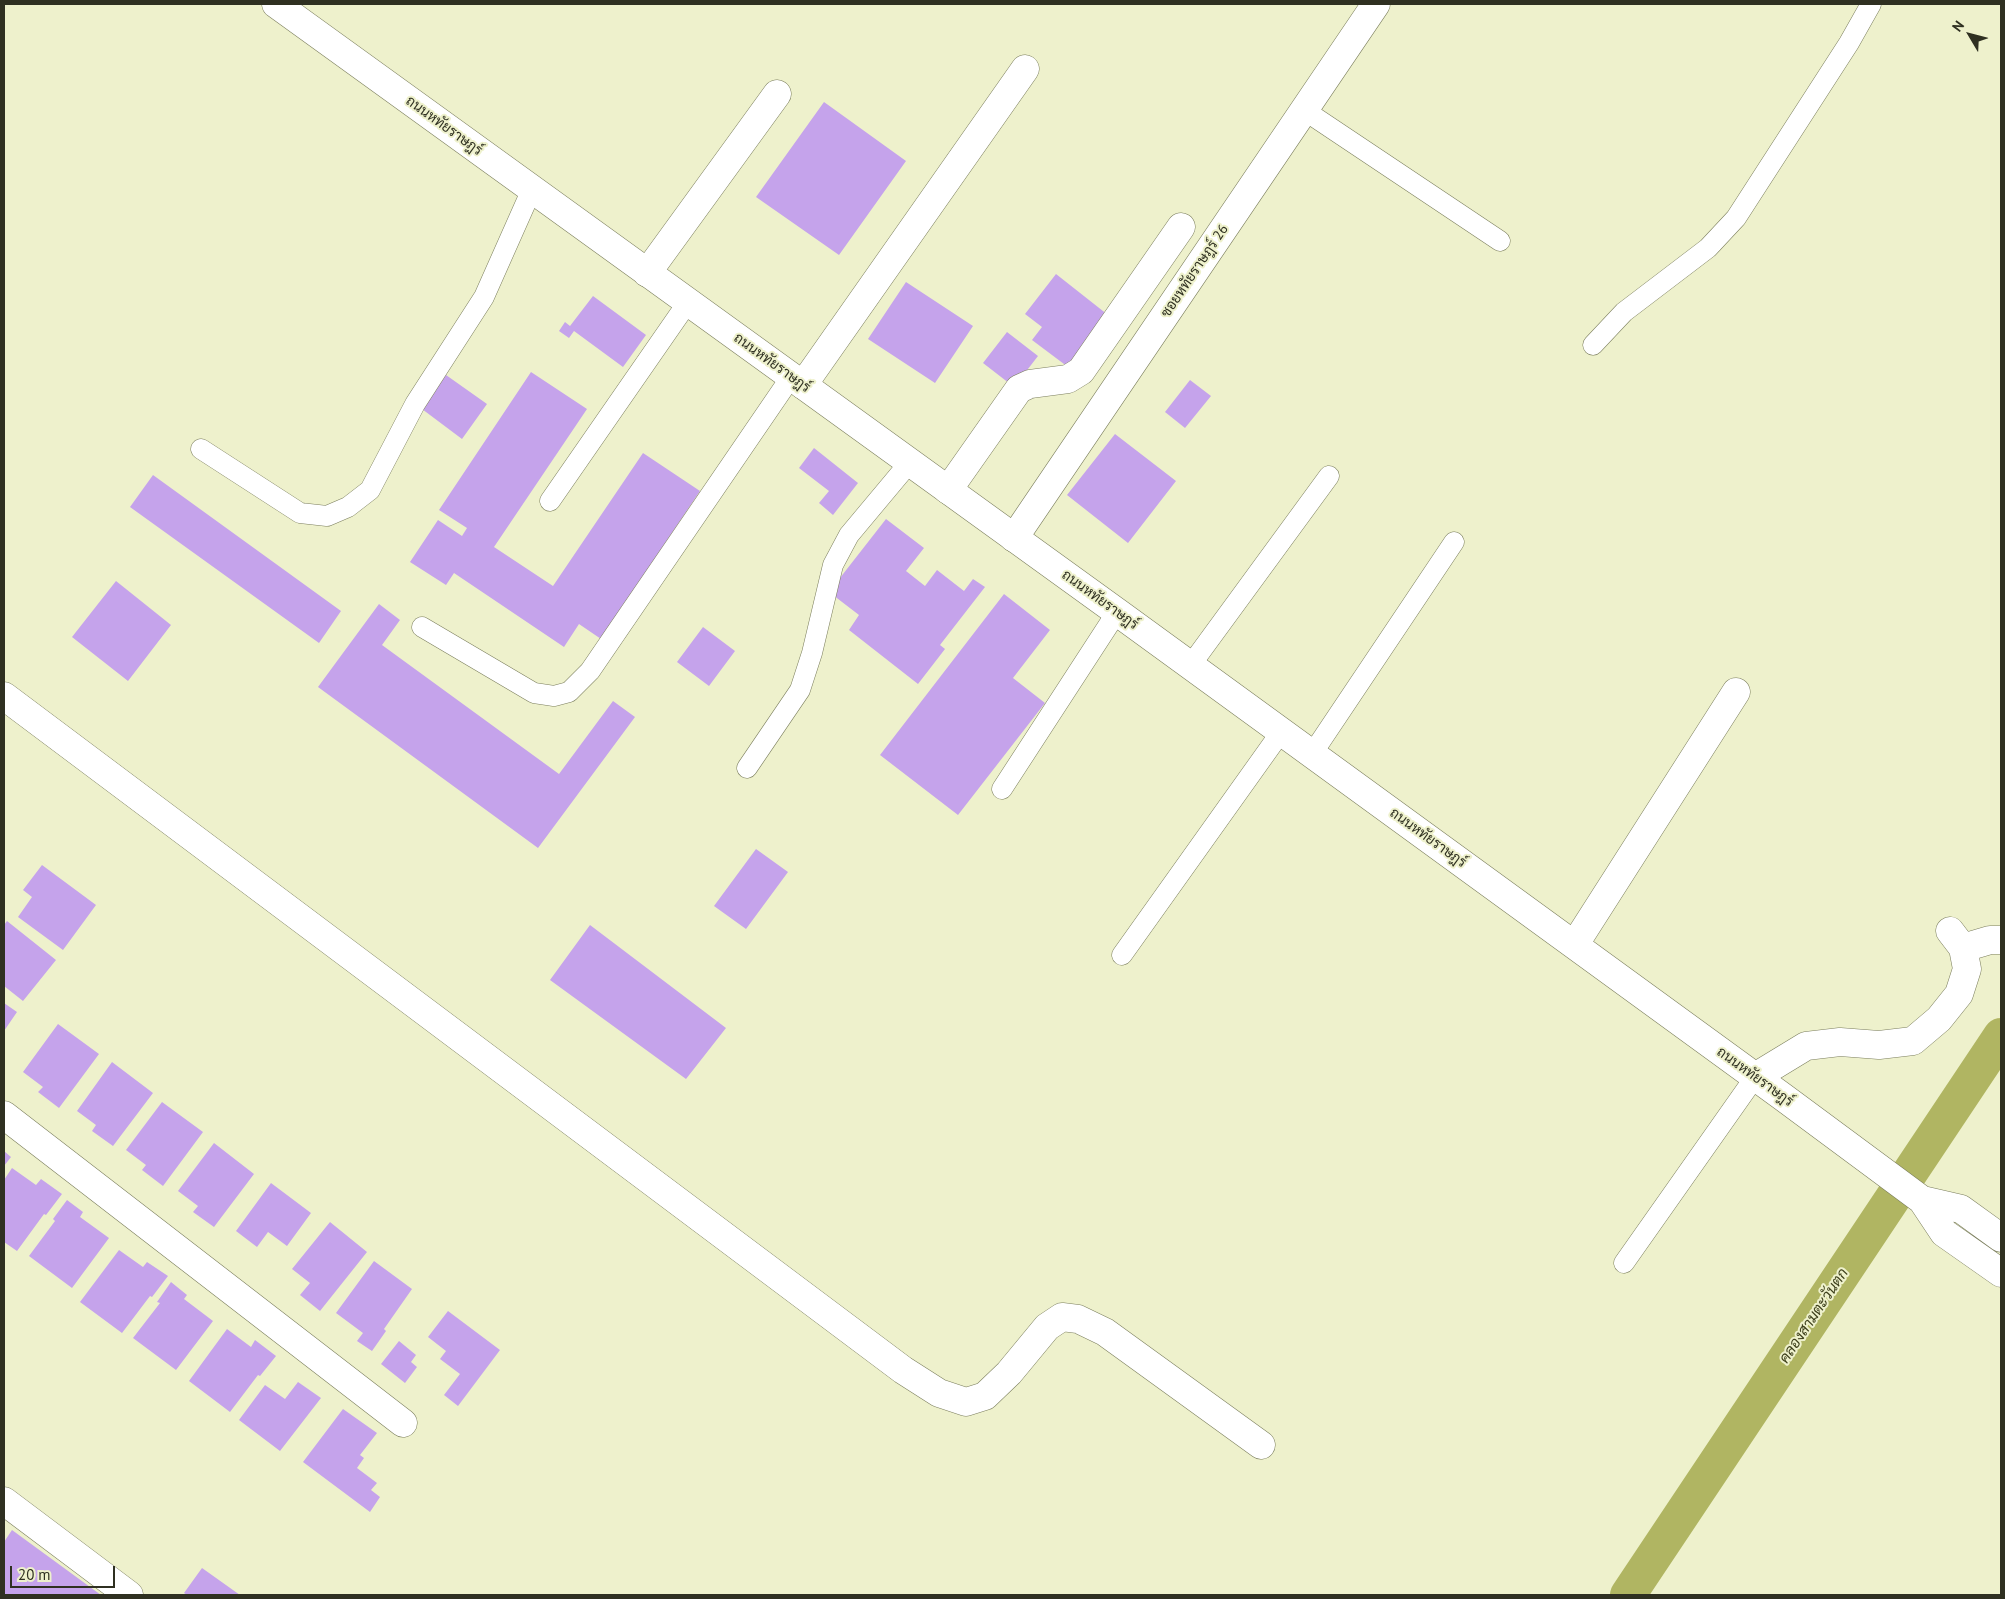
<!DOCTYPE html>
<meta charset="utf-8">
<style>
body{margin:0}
#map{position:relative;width:2005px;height:1599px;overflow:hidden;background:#eef1cc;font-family:"PT Sans",sans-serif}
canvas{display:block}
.frame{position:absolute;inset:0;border:5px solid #2f3021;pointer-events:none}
.north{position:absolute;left:1945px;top:10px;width:50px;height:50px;-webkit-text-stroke:4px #eef1cc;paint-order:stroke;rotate:307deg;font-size:14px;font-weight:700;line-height:20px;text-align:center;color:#2f3021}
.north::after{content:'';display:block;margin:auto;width:18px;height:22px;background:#2f3021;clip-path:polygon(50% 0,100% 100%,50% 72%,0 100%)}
.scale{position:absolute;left:10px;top:1566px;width:105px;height:22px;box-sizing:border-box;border:2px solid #2f3021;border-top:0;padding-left:6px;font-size:15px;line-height:18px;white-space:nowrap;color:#2f3021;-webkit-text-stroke:4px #eef1cc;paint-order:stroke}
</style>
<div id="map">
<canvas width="2005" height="1599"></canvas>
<div class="frame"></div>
<div class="north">N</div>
<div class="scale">20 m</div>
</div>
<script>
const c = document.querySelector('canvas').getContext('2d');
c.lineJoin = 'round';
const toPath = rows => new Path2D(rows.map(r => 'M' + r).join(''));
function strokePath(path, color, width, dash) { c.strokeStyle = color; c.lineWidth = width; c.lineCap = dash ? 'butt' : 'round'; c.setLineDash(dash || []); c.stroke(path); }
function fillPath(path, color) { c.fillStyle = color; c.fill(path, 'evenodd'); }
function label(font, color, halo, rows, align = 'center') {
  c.font = font + ' "PT Sans",Sarabun,sans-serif'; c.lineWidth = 4; c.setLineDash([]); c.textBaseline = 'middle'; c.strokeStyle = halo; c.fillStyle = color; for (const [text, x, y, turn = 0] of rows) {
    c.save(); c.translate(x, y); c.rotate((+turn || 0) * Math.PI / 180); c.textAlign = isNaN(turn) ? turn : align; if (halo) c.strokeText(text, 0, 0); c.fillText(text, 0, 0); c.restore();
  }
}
strokePath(toPath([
 [1628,1595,2001,1036]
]), '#b0b562', 36);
fillPath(toPath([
 [824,102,906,161,839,255,756,197],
 [1056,274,1108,315,1068,367,1032,340,1042,327,1025,314],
 [906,282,973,326,935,383,868,339],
 [593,296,646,335,623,367,574,331,569,338,559,331,565,322,570,326],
 [1007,332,1038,356,1014,387,983,363],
 [531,372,587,409,494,547,553,586,643,453,700,491,601,639,579,624,564,647,454,573,446,585,410,562,438,520,462,536,467,528,439,510],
 [446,375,487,404,462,439,422,409],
 [1190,380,1211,396,1185,428,1165,412],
 [1115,434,1176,481,1128,543,1067,495],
 [814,448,858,483,833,515,819,503,829,491,799,468],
 [153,475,341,611,319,643,130,507],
 [886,519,924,548,906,571,925,586,937,570,964,591,973,579,985,587,940,645,945,649,918,684,849,630,859,615,829,592],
 [116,581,171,625,128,681,72,637],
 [1004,594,1050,630,1013,678,1045,703,958,815,880,755],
 [379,604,400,620,382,645,559,774,613,701,635,717,538,848,318,687],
 [703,627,735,651,709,686,677,662],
 [756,849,788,872,746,929,714,906],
 [42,865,96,905,63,950,18,917,32,897,23,890],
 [7,921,56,960,23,1001,4,986,4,925],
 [590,925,726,1028,686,1079,550,980],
 [4,1003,17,1012,4,1031],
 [58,1024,99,1054,59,1108,38,1092,43,1087,23,1072],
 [112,1062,153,1093,113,1146,92,1131,96,1125,77,1111],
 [162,1102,203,1132,163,1186,142,1170,146,1165,126,1150],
 [214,1143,254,1174,214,1227,193,1212,198,1206,178,1191],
 [4,1151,11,1157,4,1166],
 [12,1168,36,1185,41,1179,62,1194,46,1215,44,1214,17,1251,4,1242,4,1180],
 [271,1183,311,1213,287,1246,268,1232,257,1247,236,1231],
 [67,1200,83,1212,80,1217,109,1238,72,1288,29,1256,55,1221,53,1219],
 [330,1222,367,1252,320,1311,300,1295,310,1283,292,1269],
 [119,1250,143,1267,147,1262,168,1276,152,1297,150,1296,122,1333,80,1302],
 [374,1261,412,1289,384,1329,386,1331,372,1351,357,1341,363,1333,336,1313],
 [171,1282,187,1295,184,1299,213,1321,176,1370,133,1338,160,1303,157,1302],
 [448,1311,500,1350,458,1406,444,1395,460,1374,440,1359,446,1351,428,1337],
 [227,1329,251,1347,255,1340,276,1356,260,1376,258,1375,230,1412,189,1381],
 [399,1341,416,1355,411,1362,417,1367,405,1383,381,1364],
 [298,1382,321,1398,280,1451,239,1420,265,1385,285,1399],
 [343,1409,377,1433,360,1455,364,1458,357,1468,377,1483,371,1490,380,1497,370,1512,303,1462],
 [12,1530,101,1595,4,1595,4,1542],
 [202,1568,240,1595,187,1595,184,1593]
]), '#c5a3eb');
const lane = toPath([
 [1304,110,1500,241],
 [1593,345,1624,312,1708,248,1736,218,1849,43,1871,4],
 [201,449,300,513,327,516,348,507,370,490,415,404,484,297,532,189],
 [550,501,688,302],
 [422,627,534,693,554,696,569,692,590,671,791,377],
 [1190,666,1329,476],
 [1312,754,1454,542],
 [747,768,800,690,812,653,833,565,849,535,910,462],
 [1002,789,1117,612],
 [1122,955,1281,732],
 [1624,1263,1755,1077]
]);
const street = toPath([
 [647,273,777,94],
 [803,385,1025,69],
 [948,490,1019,389,1030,384,1068,379,1081,371,1181,227],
 [1014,538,1376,4],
 [4,696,903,1370,939,1393,966,1402,985,1396,1009,1373,1047,1327,1062,1317,1078,1319,1105,1332,1261,1445],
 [1575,944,1736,692],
 [1963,948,1990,940,2001,940],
 [1755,1077,1806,1046,1840,1042,1879,1045,1913,1041,1939,1019,1959,994,1967,969,1963,948,1950,931],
 [4,1115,403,1423],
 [4,1501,129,1595]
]);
const secondary = toPath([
 [276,4,1117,612,1783,1097,1922,1200,1944,1233,2001,1273],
 [1922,1200,1961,1209,2001,1238]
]);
strokePath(lane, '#7b7e5d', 21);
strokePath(street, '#7b7e5d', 29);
strokePath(secondary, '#7b7e5d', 29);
strokePath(lane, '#fff', 20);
strokePath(street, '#fff', 28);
strokePath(secondary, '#fff', 28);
label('14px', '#2f3021', '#eef1cc', [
 ["ถนนหทัยราษฎร์",444,126,36],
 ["ซอยหทัยราษฎร์ 26",1195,271,-56],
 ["ถนนหทัยราษฎร์",772,363,36],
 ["ถนนหทัยราษฎร์",1100,600,36],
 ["ถนนหทัยราษฎร์",1428,838,36],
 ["ถนนหทัยราษฎร์",1755,1077,36]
]);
label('italic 15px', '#3e401c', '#eef1cc', [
 ["คลองสามตะวันตก",1814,1316,-56]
]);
</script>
